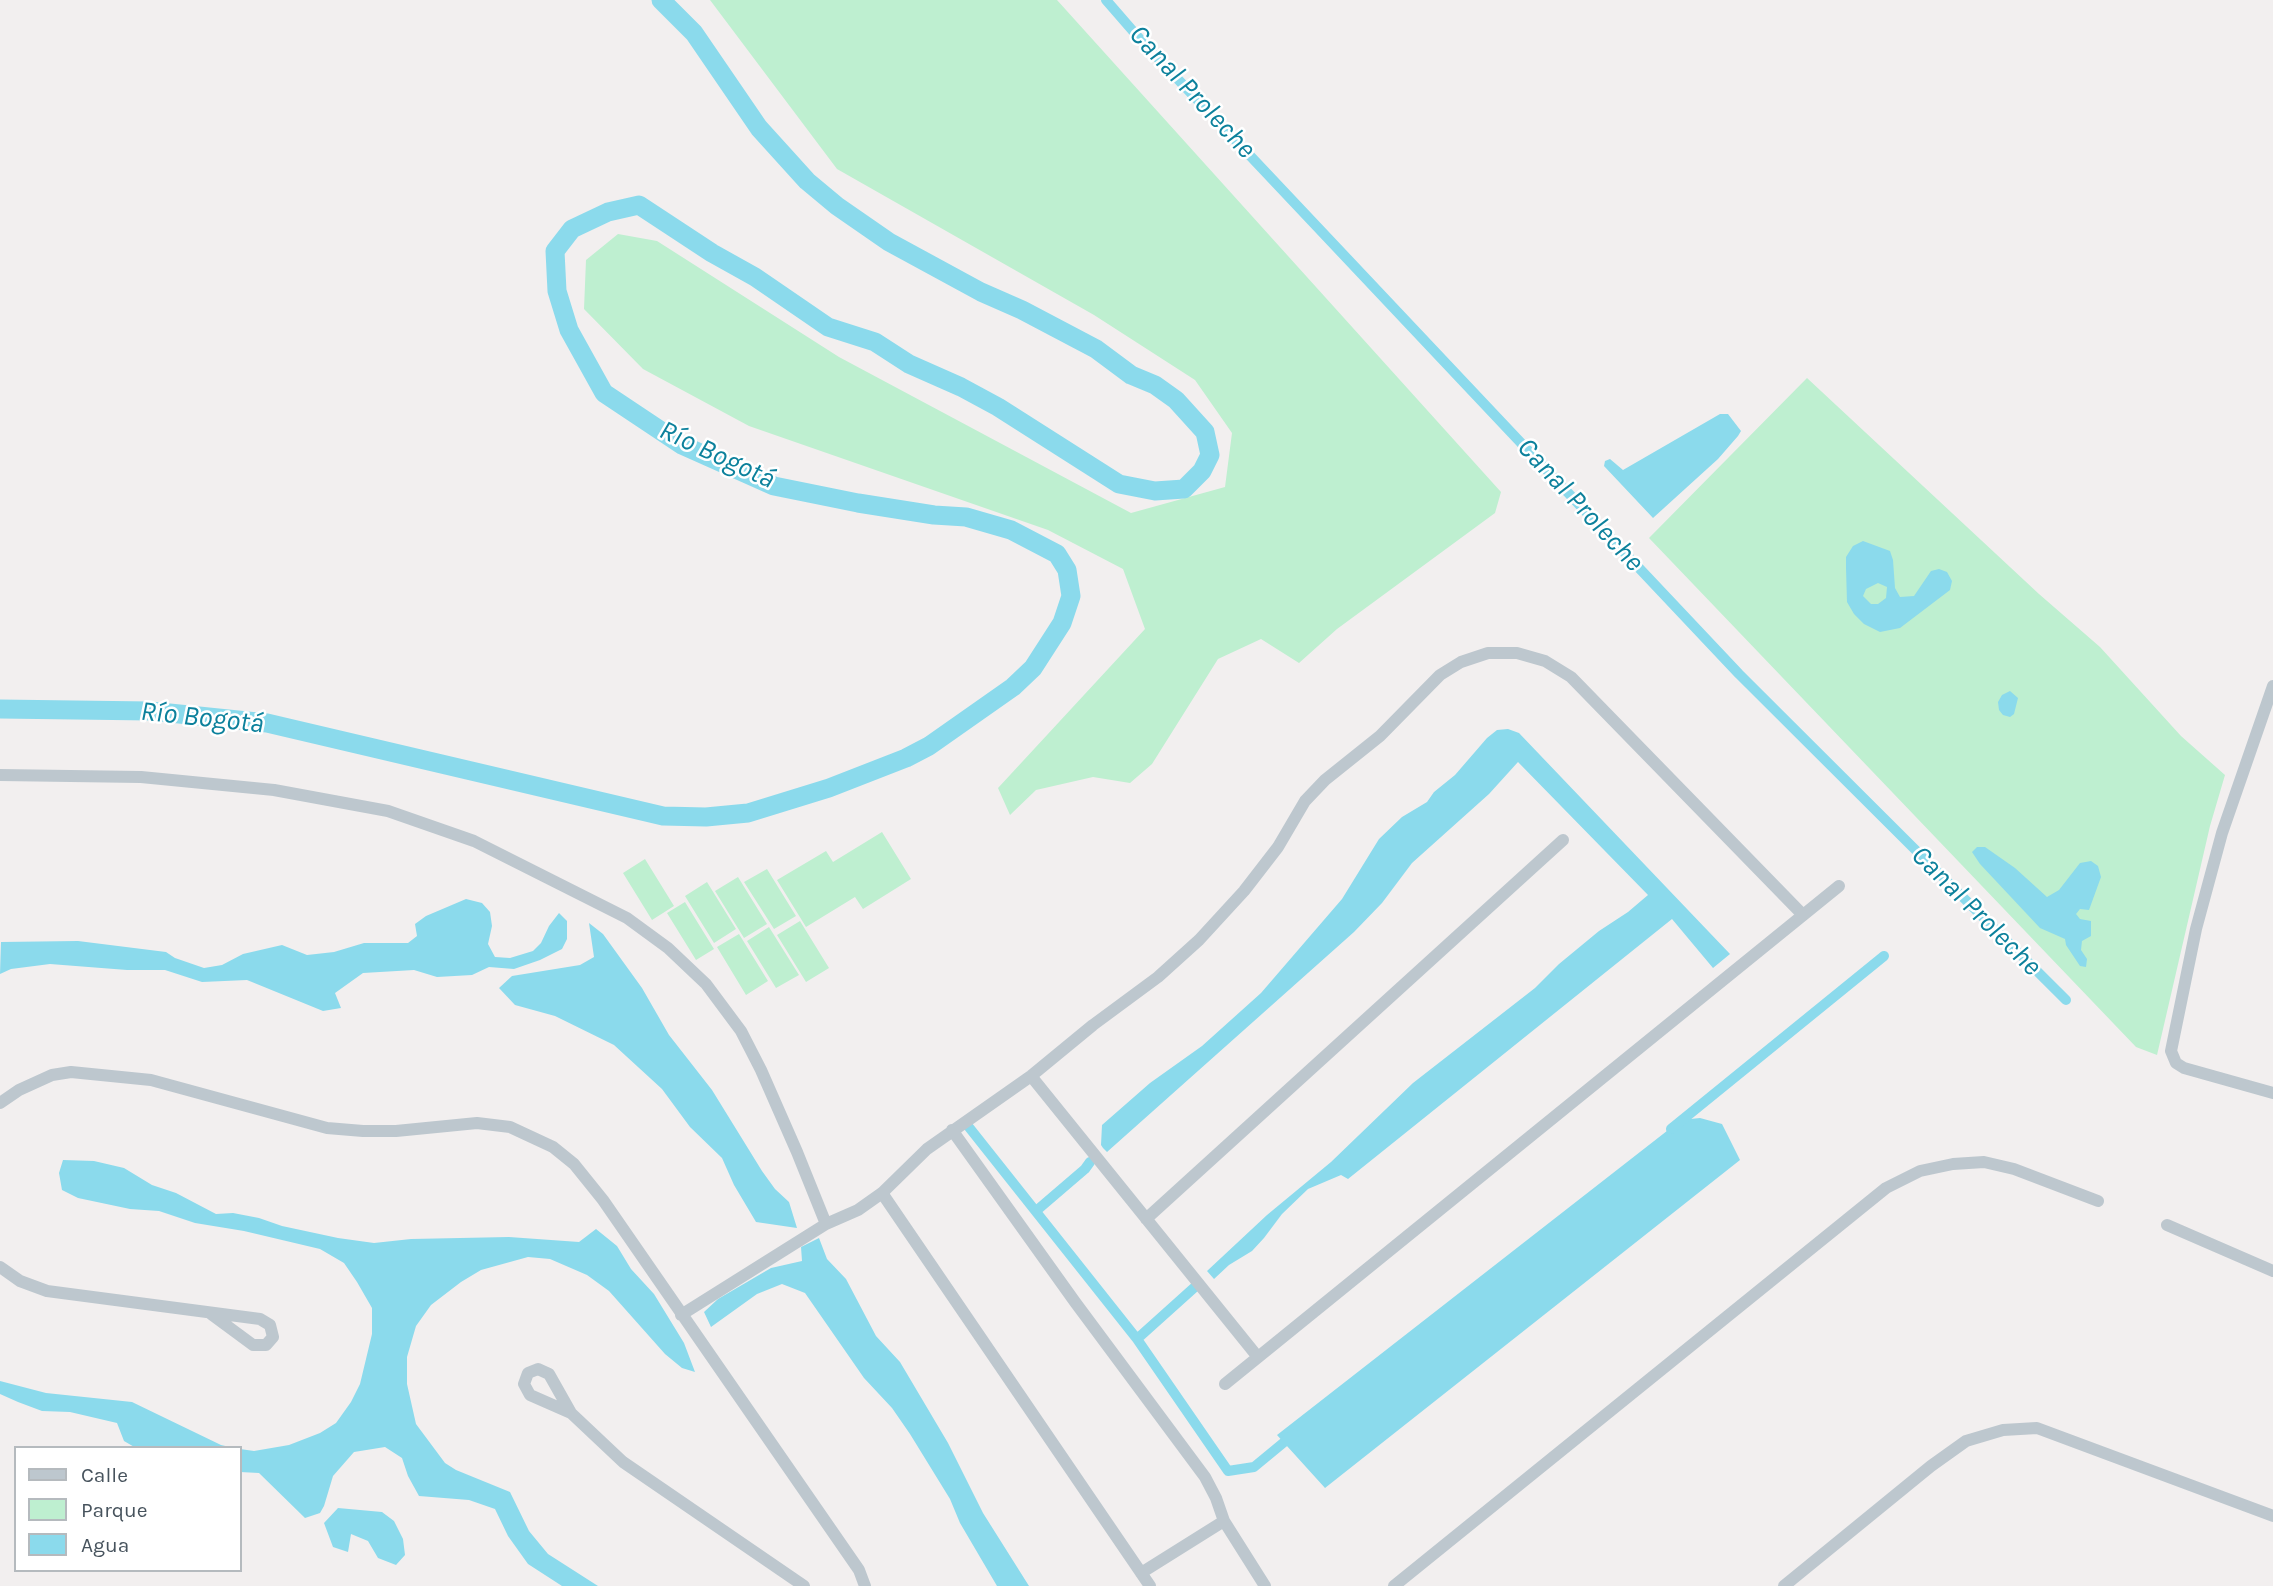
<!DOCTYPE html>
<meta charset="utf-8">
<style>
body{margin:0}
#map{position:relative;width:2273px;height:1586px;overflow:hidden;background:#f2efef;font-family:Karla,sans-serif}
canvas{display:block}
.legend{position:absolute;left:14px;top:1446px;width:228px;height:126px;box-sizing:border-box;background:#fff;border:2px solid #b5babe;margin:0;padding:9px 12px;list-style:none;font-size:21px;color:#47535d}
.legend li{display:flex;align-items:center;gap:14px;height:35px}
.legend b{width:35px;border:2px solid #b5babe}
</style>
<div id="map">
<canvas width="2273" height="1586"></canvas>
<ul class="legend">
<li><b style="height:9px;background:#bdc7ce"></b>Calle</li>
<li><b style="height:19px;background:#beefd0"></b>Parque</li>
<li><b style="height:19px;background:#8bdaec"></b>Agua</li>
</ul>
</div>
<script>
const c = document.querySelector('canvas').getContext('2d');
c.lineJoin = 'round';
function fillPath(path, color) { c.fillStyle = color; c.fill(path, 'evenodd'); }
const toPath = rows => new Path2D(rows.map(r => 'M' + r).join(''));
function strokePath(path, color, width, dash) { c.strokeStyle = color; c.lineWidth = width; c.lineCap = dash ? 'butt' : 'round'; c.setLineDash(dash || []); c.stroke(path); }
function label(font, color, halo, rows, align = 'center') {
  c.font = font + ' Karla,sans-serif'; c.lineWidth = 5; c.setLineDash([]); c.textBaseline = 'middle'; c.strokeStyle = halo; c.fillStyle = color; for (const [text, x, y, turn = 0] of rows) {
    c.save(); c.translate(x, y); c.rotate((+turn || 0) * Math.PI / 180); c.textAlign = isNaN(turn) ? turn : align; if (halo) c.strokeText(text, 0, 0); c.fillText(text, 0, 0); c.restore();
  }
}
fillPath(toPath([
 [710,0,1057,0,1501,492,1495,513,1337,629,1299,663,1261,639,1218,659,1152,764,1130,783,1093,777,1036,790,1010,815,998,788,1145,629,1123,569,1048,530,749,426,643,369,584,309,586,260,618,234,657,241,839,357,1131,513,1225,487,1232,433,1195,380,1094,315,837,169],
 [1807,378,2039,594,2100,647,2181,736,2225,775,2210,826,2157,1055,2136,1047,1649,538],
 [882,832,911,879,863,909,855,897,806,927,777,880,826,851,833,862],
 [645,859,674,906,652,920,623,873],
 [767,869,796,916,774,929,744,882],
 [738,877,767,924,744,938,715,891],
 [707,882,736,929,714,943,685,896],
 [685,902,714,949,696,960,667,913],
 [800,921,829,968,806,982,777,935],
 [769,927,799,975,776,988,747,941],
 [739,934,768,981,746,995,717,947]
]), '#beefd0');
fillPath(toPath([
 [1720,414,1728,414,1741,431,1738,436,1718,459,1653,518,1604,466,1605,461,1610,459,1623,470],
 [1863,541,1890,551,1893,560,1895,588,1900,597,1914,596,1931,571,1939,569,1947,572,1952,581,1950,590,1900,628,1880,632,1864,624,1854,614,1847,602,1846,568,1846,557,1853,546],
 [1878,583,1887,587,1886,598,1878,604,1871,604,1863,596,1866,589],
 [2010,691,2018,698,2014,714,2010,717,2003,715,1999,710,1998,702,2002,695],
 [1508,729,1519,733,1730,954,1713,968,1672,919,1348,1179,1341,1175,1308,1189,1282,1214,1264,1238,1252,1251,1229,1265,1214,1279,1207,1271,1267,1215,1331,1162,1413,1083,1535,988,1559,964,1599,931,1628,912,1648,895,1518,762,1489,794,1412,863,1382,903,1354,932,1107,1152,1103,1148,1101,1145,1102,1125,1150,1083,1202,1046,1261,993,1342,899,1379,839,1402,817,1427,802,1434,792,1455,775,1487,738,1497,730],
 [1977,847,1985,847,2015,868,2047,897,2059,890,2080,863,2091,861,2098,866,2101,877,2089,910,2080,909,2076,914,2080,919,2091,921,2091,936,2082,941,2081,950,2087,959,2086,967,2080,966,2066,945,2065,939,2040,928,1980,864,1972,852],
 [466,899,482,903,490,912,492,926,488,944,495,957,510,958,533,951,541,943,549,926,559,913,567,921,567,939,562,949,540,960,514,969,489,967,472,975,437,977,414,970,363,973,335,993,341,1008,323,1011,247,980,202,982,165,970,127,970,50,964,11,969,0,974,1,942,78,941,166,952,175,958,204,968,222,965,243,954,282,945,307,955,334,952,364,943,408,943,417,936,415,924,426,916],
 [589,923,603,934,642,988,669,1035,712,1090,762,1171,775,1189,789,1202,797,1228,756,1222,734,1185,722,1158,690,1127,662,1089,614,1045,555,1016,515,1005,499,988,512,976,580,965,594,957],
 [1700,1118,1722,1124,1740,1160,1325,1488,1277,1435,1681,1120],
 [63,1160,94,1161,124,1168,152,1185,176,1193,216,1214,233,1213,259,1218,282,1226,338,1238,374,1243,411,1239,509,1237,579,1242,596,1229,617,1246,631,1269,654,1294,684,1343,695,1372,682,1368,665,1354,609,1291,587,1275,550,1259,528,1257,481,1270,461,1282,431,1305,416,1326,407,1357,407,1384,416,1424,445,1463,456,1470,510,1492,529,1531,548,1554,598,1586,562,1586,528,1564,508,1536,495,1509,469,1500,419,1496,408,1476,402,1458,385,1447,354,1452,333,1476,324,1506,320,1513,305,1518,259,1473,240,1472,240,1449,254,1451,289,1445,320,1433,336,1423,351,1402,360,1384,372,1334,372,1308,357,1282,344,1263,320,1249,244,1231,195,1223,159,1211,130,1209,78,1198,62,1190,59,1173],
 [819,1238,827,1259,846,1279,876,1336,900,1362,948,1443,983,1513,1029,1586,997,1586,960,1523,950,1499,910,1434,892,1408,864,1378,805,1293,782,1284,757,1294,711,1327,704,1312,718,1299,771,1268,802,1261,801,1247],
 [0,1381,46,1393,132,1402,221,1445,234,1448,136,1448,124,1441,117,1423,70,1412,42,1411,18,1402,0,1394],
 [338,1508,382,1512,394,1521,403,1539,405,1555,396,1565,378,1558,368,1541,351,1534,348,1552,333,1547,324,1523]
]), '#8bdaec');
strokePath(toPath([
 [1106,0,1139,38,1739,674,2066,1000],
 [968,1126,1137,1339,1228,1471,1254,1467,1294,1434],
 [1671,1129,1884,956],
 [1036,1211,1085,1169,1090,1162],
 [1137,1339,1196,1286]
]), '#8bdaec', 10);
strokePath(toPath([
 [0,709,150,711,267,723,663,816,706,817,748,813,829,788,906,758,929,746,1013,687,1033,668,1062,623,1071,596,1067,570,1057,554,1011,530,966,517,934,515,858,503,774,486,682,445,604,393,569,330,557,291,555,251,572,229,608,212,639,205,712,253,755,277,828,327,875,342,909,364,961,387,998,407,1119,484,1155,491,1184,489,1202,471,1210,455,1205,432,1176,400,1155,385,1131,375,1096,349,1022,310,981,292,889,242,837,206,807,181,759,128,694,33,661,0]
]), '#8bdaec', 19);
strokePath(toPath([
 [2273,686,2222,833,2196,929,2171,1051,2176,1063,2184,1068,2273,1093],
 [0,775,141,777,274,790,388,811,474,841,627,918,668,948,706,984,741,1031,761,1070,797,1152,826,1224],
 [1031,1076,1257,1356],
 [0,1103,19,1090,52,1075,71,1072,151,1080,327,1128,363,1131,396,1131,477,1123,510,1127,553,1147,574,1164,603,1200,859,1570,865,1586],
 [952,1130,1075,1302,1205,1477,1216,1498,1224,1521,1265,1586],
 [882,1193,1150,1586],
 [1146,1219,1563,840],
 [2167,1225,2273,1271],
 [0,1267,20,1281,47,1291,260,1319,270,1325,273,1337,266,1345,253,1345,211,1314],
 [681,1315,826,1224,858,1210,882,1193,927,1149,1031,1076,1093,1025,1158,977,1199,940,1244,891,1278,847,1305,801,1325,780,1380,736,1440,675,1461,662,1488,653,1517,653,1545,661,1571,677,1803,915],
 [1225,1384,1839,886],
 [571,1413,530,1395,524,1384,528,1373,538,1369,549,1374,571,1413,623,1462,804,1586],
 [1141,1573,1224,1521],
 [1394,1586,1886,1188,1920,1171,1953,1164,1984,1162,2014,1169,2098,1201],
 [1784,1586,1931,1466,1966,1441,2003,1430,2037,1428,2273,1516]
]), '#bdc7ce', 12);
label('italic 28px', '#0c819c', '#fff', [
 ["Canal Proleche",1192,92,47],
 ["Río Bogotá",717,455,25],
 ["Canal Proleche",1580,505,47],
 ["Río Bogotá",202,718,6],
 ["Canal Proleche",1976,911,45]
]);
</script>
